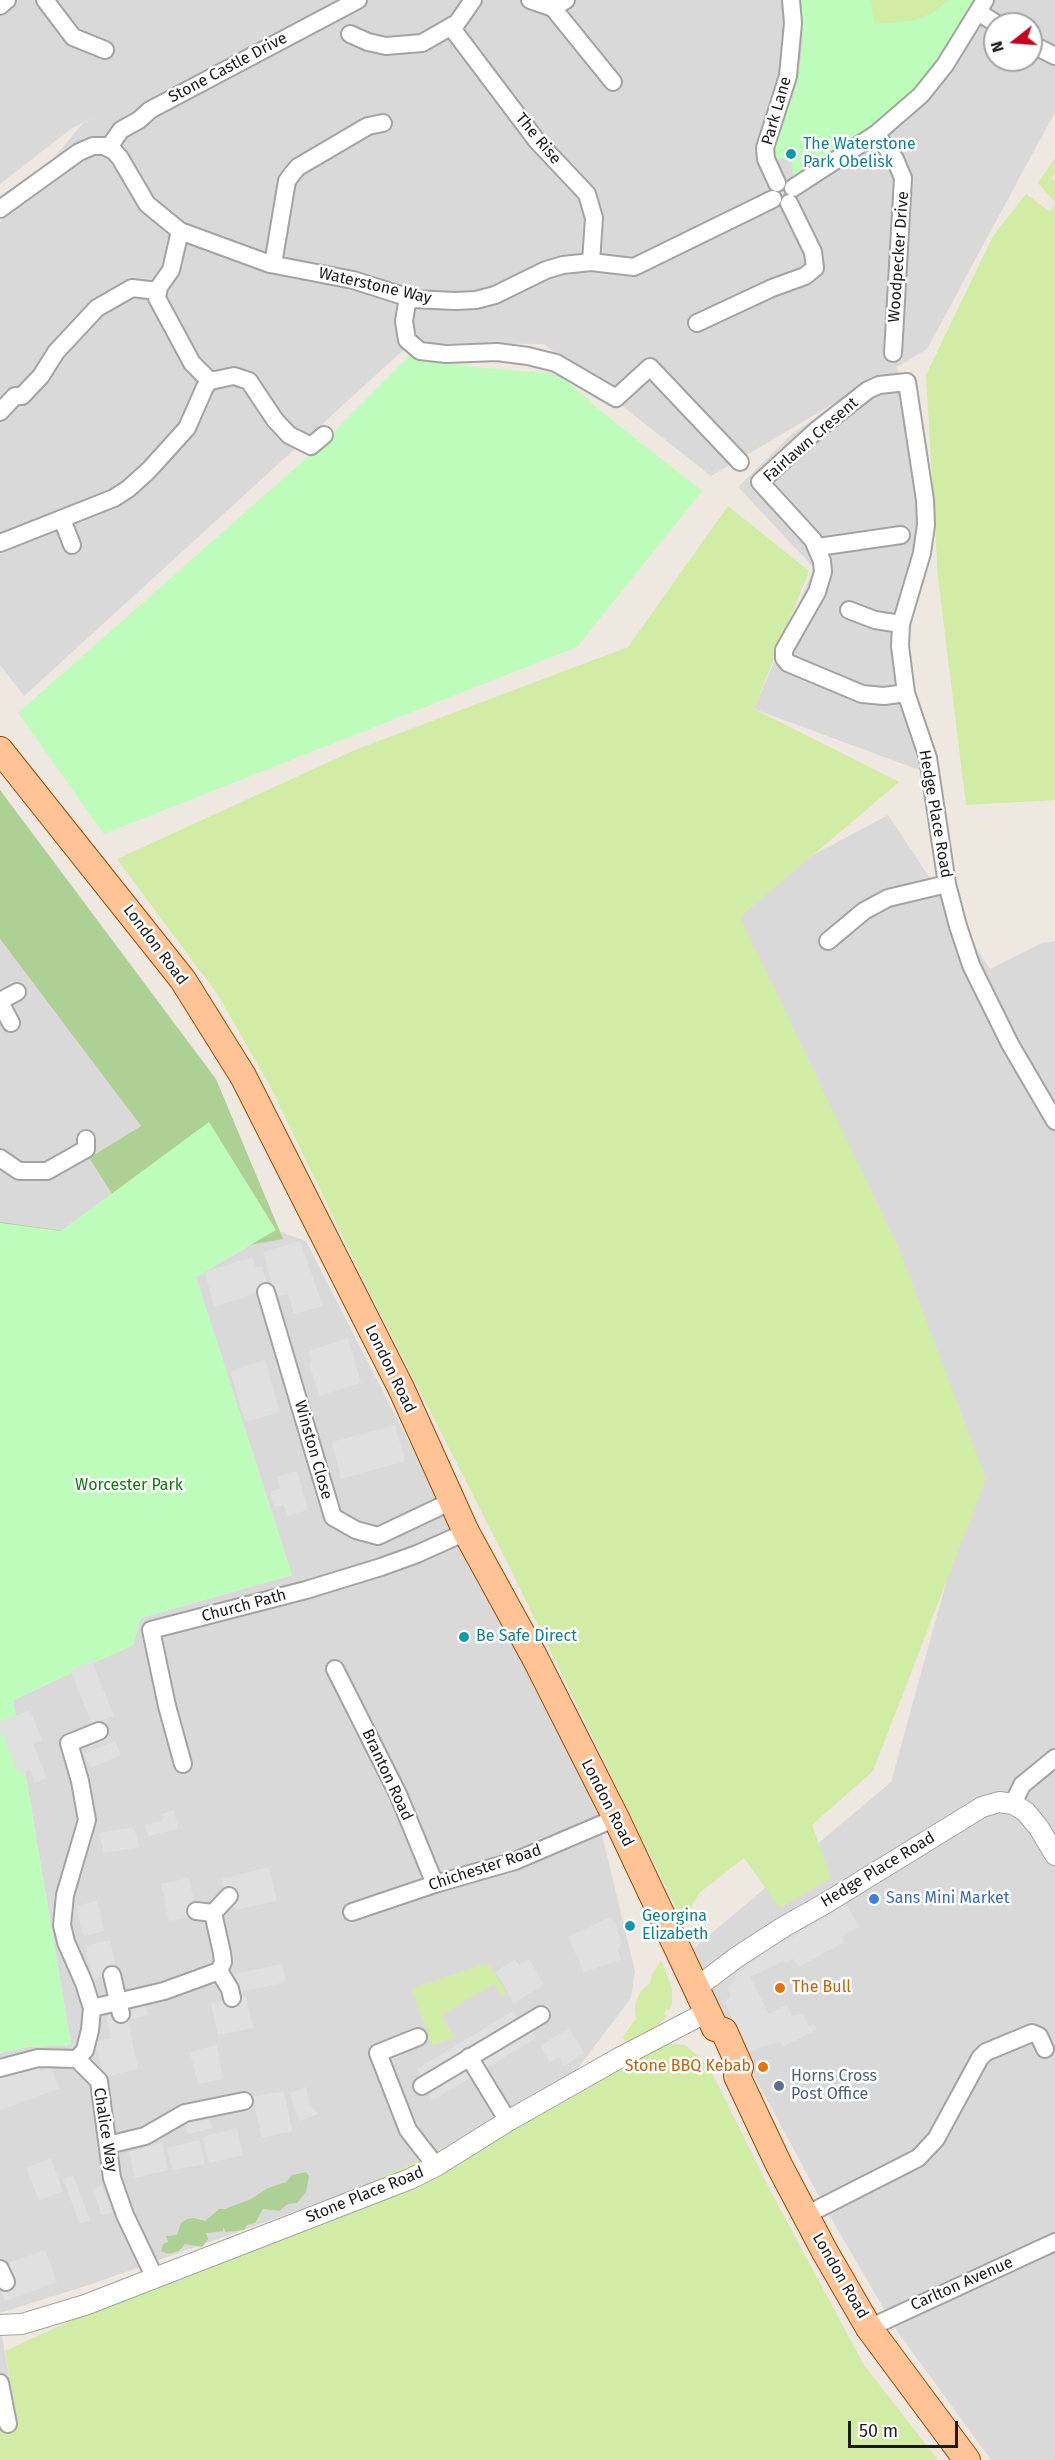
<!DOCTYPE html>
<style>
body{margin:0}
#map{position:relative;width:1055px;height:2460px;overflow:hidden;background:#eee8e1;font-family:"Fira Sans",sans-serif}
canvas{display:block}
.north{position:absolute;left:983px;top:12px;width:60px;height:60px;box-sizing:border-box;background:#fff;border:2px solid #a4a4a4;border-radius:50%;rotate:253deg;font-size:16px;font-weight:700;line-height:24px;text-align:center;color:#1c1c1c}
.north::after{content:'';display:block;margin:auto;width:21px;height:27px;background:#c8001b;clip-path:polygon(50% 0,100% 100%,50% 72%,0 100%)}
.scale{position:absolute;left:848px;top:2421px;width:110px;height:27px;box-sizing:border-box;border:3px solid #1c1c1c;border-top:0;padding-left:8px;font-size:18px;line-height:21px;white-space:nowrap;color:#1c1c1c;-webkit-text-stroke:4px #fff;paint-order:stroke}
</style>
<div id="map">
<canvas width="1055" height="2460"></canvas>
<div class="north">N</div>
<div class="scale">50 m</div>
</div>
<script>
const c = document.querySelector('canvas').getContext('2d');
c.lineJoin = 'round';
function fillPath(path, color) { c.fillStyle = color; c.fill(path, 'evenodd'); }
const toPath = rows => new Path2D(rows.map(r => 'M' + r).join(''));
function strokePath(path, color, width, dash) { c.strokeStyle = color; c.lineWidth = width; c.lineCap = dash ? 'butt' : 'round'; c.setLineDash(dash || []); c.stroke(path); }
function label(font, color, halo, rows, align = 'center') {
  c.font = font + ' "Fira Sans",sans-serif'; c.lineWidth = 5; c.setLineDash([]); c.textBaseline = 'middle'; c.strokeStyle = halo; c.fillStyle = color; for (const [text, x, y, turn = 0] of rows) {
    c.save(); c.translate(x, y); c.rotate((+turn || 0) * Math.PI / 180); c.textAlign = isNaN(turn) ? turn : align; if (halo) c.strokeText(text, 0, 0); c.fillText(text, 0, 0); c.restore();
  }
}
fillPath(toPath([
 [0,0,1055,0,1055,112,927,349,897,367,910,430,918,537,900,688,922,771,754,709,814,568,738,487,793,433,877,378,711,476,544,344,411,343,24,696,0,665,0,222,83,123,95,116,71,129,0,184],
 [995,24,1031,24,1031,60,995,60],
 [888,815,990,969,1042,943,1055,941,1055,2460,991,2460,897,2331,829,2215,688,1953,891,1782,971,1492,716,907],
 [0,939,141,1126,89,1158,112,1194,61,1231,0,1223],
 [276,1230,306,1241,595,1806,635,1971,631,1998,572,2076,413,2169,95,2283,0,2313,0,2053,28,2047,71,2045,13,1700,133,1645,141,1618,292,1575,196,1277],
 [0,2324,17,2424,0,2429]
]), '#dad9d9');
fillPath(toPath([
 [871,0,949,0,930,14,912,21,874,24],
 [1055,158,1055,173,1051,178,1055,181,1055,202,1038,183],
 [1026,194,1050,212,1055,204,1055,800,966,805,938,577,926,375,993,236],
 [728,506,809,571,754,709,899,782,740,917,900,1251,986,1479,873,1771,812,1825,831,1878,780,1908,744,1858,699,1893,683,1922,505,1558,368,1289,271,1088,218,995,117,859,355,750,628,647],
 [660,1961,662,1962,672,1989,672,2006,669,2010,666,2009,664,2014,667,2016,659,2024,627,2044,623,2037,636,2018,635,2005,641,1991,650,1983,652,1975],
 [484,1964,485,1966,489,1965,507,1993,502,1996,494,1984,441,2015,454,2038,432,2045,412,1989],
 [669,2044,685,2045,708,2065,771,2192,864,2365,938,2460,0,2460,0,2429,17,2423,5,2351]
]), '#d1eca4');
fillPath(toPath([
 [0,790,216,1079,283,1239,190,1256,0,1438,0,1222,64,1231,112,1194,89,1158,141,1126,0,939],
 [306,2172,309,2176,306,2192,297,2203,288,2204,279,2211,263,2209,255,2223,247,2225,244,2230,226,2232,223,2227,223,2231,206,2233,208,2239,202,2247,185,2244,179,2251,168,2254,161,2251,163,2244,168,2242,166,2236,177,2235,181,2223,187,2219,194,2218,205,2221,219,2209,225,2209,251,2199,268,2188,286,2182,292,2175]
]), '#add094');
fillPath(toPath([
 [797,0,871,0,874,24,912,21,930,14,949,0,977,0,971,13,926,79,877,124,803,173,793,177,792,163,782,158,773,162,769,151,786,102,793,98,799,73,796,67,801,60,803,36,799,32],
 [409,356,473,367,559,374,602,412,702,491,577,647,104,834,18,713,318,448],
 [209,1122,276,1230,196,1277,292,1575,141,1618,133,1645,13,1700,71,2045,28,2047,0,2053,0,1223,61,1231]
]), '#befcbb');
fillPath(toPath([
 [300,1241,323,1306,294,1314,288,1294,276,1297,263,1252],
 [253,1257,256,1268,262,1266,269,1289,214,1307,205,1272],
 [348,1338,361,1383,319,1396,309,1363,312,1362,309,1351],
 [265,1360,280,1412,245,1422,230,1371],
 [395,1425,405,1461,341,1479,332,1442],
 [297,1471,308,1510,287,1516,284,1505,274,1507,270,1492,280,1488,277,1477],
 [92,1661,114,1716,92,1724,70,1670],
 [30,1710,42,1740,33,1744,47,1778,35,1783,30,1770,19,1774,0,1728,0,1721],
 [115,1741,121,1755,91,1768,84,1754],
 [174,1810,178,1829,148,1836,145,1825,162,1821,161,1814],
 [134,1827,139,1847,104,1853,99,1833],
 [269,1867,277,1901,235,1910,233,1900,224,1890,222,1879],
 [189,1878,197,1916,169,1921,161,1884],
 [97,1901,104,1931,83,1936,76,1906],
 [844,1901,859,1927,841,1937,844,1942,799,1967,793,1959,786,1963,784,1961,750,1977,769,2014,787,2005,792,2016,803,2014,809,2026,814,2024,817,2030,783,2047,780,2041,748,2052,724,2001,731,1997,727,1988,736,1979,735,1975,781,1940,783,1943,834,1912,833,1908],
 [610,1917,616,1924,622,1943,618,1950,621,1960,584,1972,568,1937],
 [110,1940,117,1973,93,1979,85,1946],
 [515,1959,519,1965,529,1959,544,1984,514,2003,496,1972],
 [282,1964,286,1982,239,1992,235,1974],
 [246,1996,253,2028,218,2035,211,2003],
 [146,2006,148,2015,128,2020,138,2069,103,2077,96,2042,111,2038,106,2017],
 [513,2011,518,2020,530,2028,536,2038,432,2101,417,2069],
 [569,2028,584,2053,564,2066,559,2057,550,2063,540,2046],
 [217,2045,223,2079,198,2084,190,2052],
 [37,2064,41,2071,51,2067,59,2089,0,2110,0,2071],
 [306,2087,309,2103,318,2114,299,2121,290,2093],
 [284,2091,292,2131,262,2138,252,2097],
 [209,2119,212,2128,188,2134,186,2124],
 [237,2128,243,2155,209,2163,203,2137],
 [199,2140,205,2164,172,2170,167,2148],
 [162,2143,168,2170,135,2178,129,2152],
 [51,2158,63,2191,39,2201,26,2168],
 [73,2175,90,2220,80,2224,63,2179],
 [102,2186,112,2212,102,2215,93,2190],
 [45,2250,57,2282,5,2301,0,2289,0,2266]
]), '#e0e0e0');
const minor = toPath([
 [45,0,73,37,105,50],
 [530,0,553,8,566,0],
 [0,6,7,0],
 [553,8,613,82],
 [978,12,997,24],
 [451,27,537,141,587,194,594,218,591,262],
 [350,34,368,42,386,46,422,43,457,23,473,0],
 [1031,44,1055,56],
 [876,134,895,159,903,178,893,353],
 [109,147,121,130,139,120,150,110,358,0],
 [777,183,766,159,765,148,788,76,793,23,791,0],
 [793,188,876,134,921,95,945,65,985,0],
 [0,209,79,152,93,146,104,146,114,151,120,158,147,204,180,231,270,264,353,280,413,299,455,301,476,300,495,295,546,270,563,265,591,262,634,267,773,199],
 [180,231,171,270,159,287,157,298,192,363,210,381,234,376,249,381,275,420,289,435,311,446,324,435],
 [273,264,287,181,292,174,298,167,368,126,383,123],
 [408,297,404,321,407,340,420,351,446,354,497,352,528,356,556,363,616,398,650,367,740,462],
 [697,323,772,288,805,276,815,268,813,252,789,203],
 [0,412,15,396,22,396,41,376,56,352,97,308,132,288,158,291],
 [62,519,72,545],
 [0,543,114,498,128,489,149,470,187,428,205,387,210,381],
 [818,547,901,535],
 [849,610,875,620,901,624],
 [906,693,884,696,862,694,788,663,784,658,784,650,817,592,823,572,822,561,813,540,760,482,818,429,868,390,879,385,907,382,925,500,926,525,922,553,901,624,900,646,906,693,928,758,947,884,958,926,971,965,1010,1044,1055,1121],
 [828,941,864,911,888,898,947,884],
 [0,1001,17,992],
 [0,1002,11,1023],
 [0,1158,19,1171,47,1171,86,1149,86,1139],
 [266,1292,333,1517,356,1530,378,1536,452,1501],
 [335,1669,398,1794,435,1884],
 [183,1764,167,1706,151,1630,306,1590,381,1567,417,1554,466,1532],
 [1013,1804,1022,1785,1055,1758],
 [196,1911,213,1913,222,1953,223,1962,219,1971],
 [352,1912,435,1884,515,1861,616,1818],
 [213,1913,229,1896],
 [219,1971,230,1989,232,1998],
 [112,1975,121,2014],
 [92,2008,164,1991,219,1971],
 [418,2037,378,2053,408,2130,436,2166],
 [469,2057,508,2121],
 [77,2059,85,2050,90,2030,92,2008,84,1983,66,1942,62,1925,65,1895,87,1820,80,1781,69,1743,99,1731],
 [0,2068,38,2058,77,2059,99,2081,112,2178,125,2215,155,2278],
 [422,2086,541,2015],
 [108,2145,145,2136,185,2113,244,2101],
 [806,2215,918,2158,936,2139,980,2058,986,2052,1032,2033,1039,2036,1045,2049],
 [0,2269,6,2282],
 [869,2328,1055,2242],
 [0,2383,8,2424]
]);
const tertiary = toPath([
 [696,1988,737,1957,785,1926,826,1903,982,1807,999,1802,1013,1804,1026,1812,1039,1828,1055,1855],
 [0,2325,22,2324,85,2305,410,2179,436,2166,508,2121,619,2058,707,2012]
]);
const primary = toPath([
 [0,750,183,980,243,1076,401,1388,466,1532,534,1656,616,1818,715,2028,724,2031,740,2067,737,2076,779,2165,825,2252,869,2328,967,2460]
]);
strokePath(minor, '#a3a3a3', 20);
strokePath(tertiary, '#a3a3a3', 22);
strokePath(primary, '#944f00', 28);
strokePath(minor, '#fff', 16);
strokePath(tertiary, '#fff', 20);
strokePath(primary, '#ffc395', 26);
for (const [x, y, r, color] of [
 [791,154,6,"#0f9aa8"],
 [464,1637,6,"#0f9aa8"],
 [874,1899,6,"#3f7fe0"],
 [630,1926,6,"#0f9aa8"],
 [780,1988,6,"#e8710a"],
 [763,2067,6,"#e8710a"],
 [779,2086,6,"#5c6f8a"]
]) { const dot = new Path2D(); dot.arc(x, y, r, 0, 2 * Math.PI); c.fillStyle = color; c.fill(dot); strokePath(dot, '#fff', 2); }
label('16px', '#1c1c1c', '#fff', [
 ["Stone Castle Drive",228,68,-28],
 ["Park Lane",777,111,-74],
 ["The Rise",538,139,50],
 ["Woodpecker Drive",899,257,-86],
 ["Waterstone Way",375,286,13],
 ["Fairlawn Cresent",811,440,-41],
 ["Hedge Place Road",935,814,80],
 ["London Road",155,945,53],
 ["London Road",390,1369,64],
 ["Winston Close",313,1450,74],
 ["Church Path",244,1606,-15],
 ["Branton Road",387,1775,65],
 ["London Road",607,1803,63],
 ["Chichester Road",485,1868,-18],
 ["Hedge Place Road",878,1870,-31],
 ["Chalice Way",105,2130,81],
 ["Stone Place Road",365,2195,-22],
 ["London Road",840,2276,60],
 ["Carlton Avenue",962,2284,-24]
]);
label('16px', '#0d838f', '#fff', [
 ["The Waterstone",803,145],
 ["Park Obelisk",803,163],
 ["Be Safe Direct",476,1637],
 ["Georgina",642,1917],
 ["Elizabeth",642,1935]
], 'left');
label('16px', '#0c7e06', '#fff', [
 ["Worcester Park",129,1486]
]);
label('16px', '#366cbe', '#fff', [
 ["Sans Mini Market",886,1899]
], 'left');
label('16px', '#c56008', '#fff', [
 ["The Bull",792,1988],
 ["Stone BBQ Kebab",751,2067,"right"]
], 'left');
label('16px', '#4e5e75', '#fff', [
 ["Horns Cross",791,2077],
 ["Post Office",791,2095]
], 'left');
</script>
